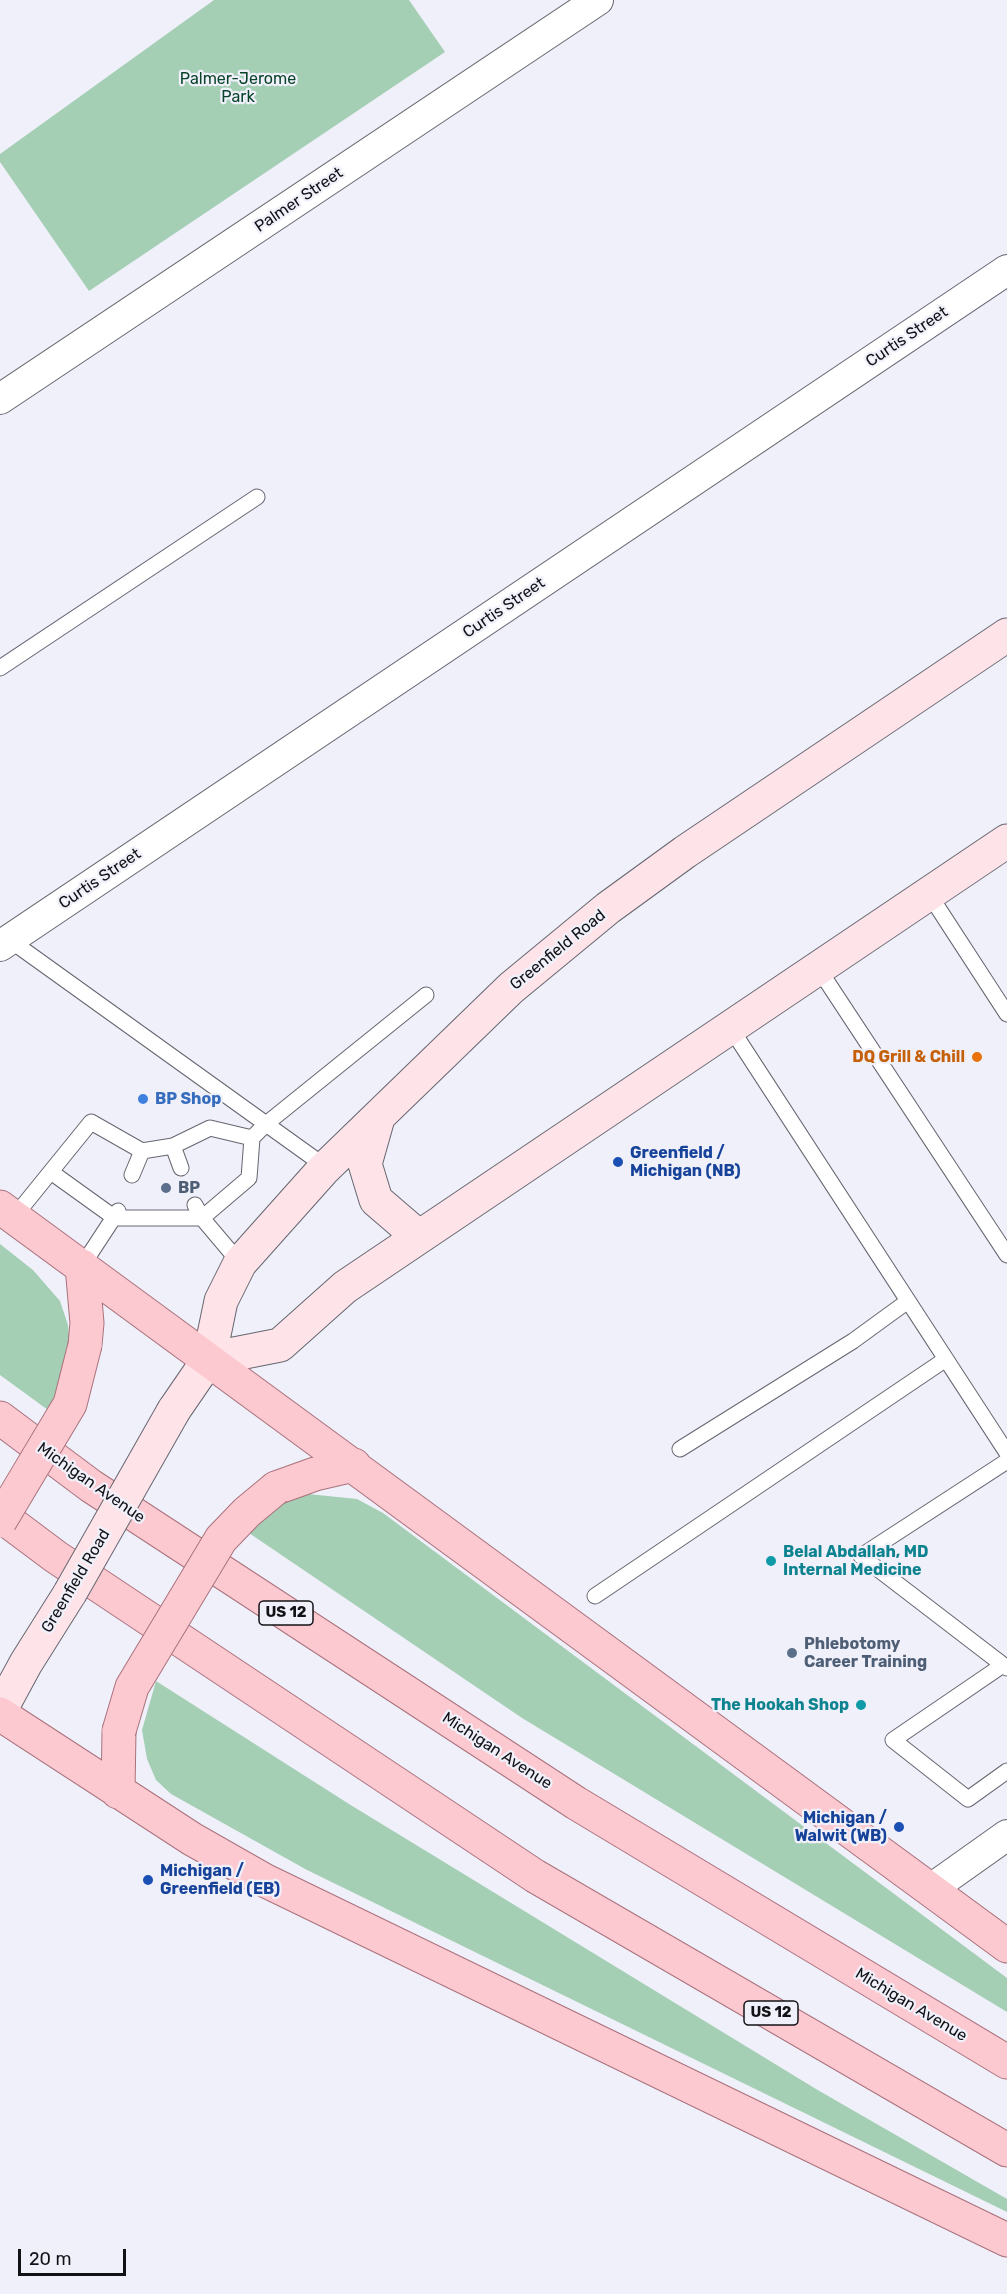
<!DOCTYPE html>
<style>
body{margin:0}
#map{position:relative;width:1007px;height:2294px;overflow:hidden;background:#f0f0fb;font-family:Rubik,sans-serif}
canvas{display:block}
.scale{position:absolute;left:18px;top:2249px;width:108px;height:27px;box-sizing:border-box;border:3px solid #121216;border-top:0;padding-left:8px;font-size:18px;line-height:21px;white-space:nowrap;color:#121216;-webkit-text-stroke:4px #f0f0fb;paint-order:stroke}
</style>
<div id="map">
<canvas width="1007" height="2294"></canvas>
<div class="scale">20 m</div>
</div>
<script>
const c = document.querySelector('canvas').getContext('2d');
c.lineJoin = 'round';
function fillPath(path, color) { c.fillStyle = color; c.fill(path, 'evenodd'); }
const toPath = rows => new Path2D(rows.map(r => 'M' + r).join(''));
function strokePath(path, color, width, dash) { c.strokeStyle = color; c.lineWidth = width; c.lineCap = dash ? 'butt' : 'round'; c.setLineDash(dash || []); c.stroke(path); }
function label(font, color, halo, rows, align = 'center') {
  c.font = font + ' Rubik,sans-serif'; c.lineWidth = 4.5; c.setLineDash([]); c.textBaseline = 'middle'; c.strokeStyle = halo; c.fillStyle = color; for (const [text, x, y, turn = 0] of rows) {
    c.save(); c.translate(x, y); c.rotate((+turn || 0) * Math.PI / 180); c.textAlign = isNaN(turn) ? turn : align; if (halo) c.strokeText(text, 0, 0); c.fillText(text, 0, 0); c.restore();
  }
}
fillPath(toPath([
 [214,0,409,0,445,52,89,291,0,162,0,154],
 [0,1244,33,1270,60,1301,68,1325,71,1354,55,1400,48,1410,0,1375],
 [308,1494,357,1499,383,1513,1007,1978,1007,2012,522,1718,246,1531,290,1498],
 [156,1681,349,1804,816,2089,1007,2199,1007,2212,307,1870,171,1794,156,1780,147,1759,142,1730]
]), '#a5cfb5');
const service = toPath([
 [0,668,257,497],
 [929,894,1007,1014],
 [7,938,326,1167],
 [818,968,1007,1255],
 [730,1027,1007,1453],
 [173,1146,181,1168],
 [51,1172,115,1218,202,1218,249,1178,252,1138,266,1124,426,995],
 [132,1175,142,1151],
 [195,1205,202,1218,240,1263],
 [14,1217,91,1122,142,1151,173,1146,210,1128,252,1138],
 [82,1266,118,1211],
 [680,1449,853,1341,908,1301],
 [1007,1461,861,1556,1007,1668],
 [595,1596,946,1359],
 [1003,1665,893,1740,968,1799,1007,1771]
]);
const minor = toPath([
 [0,399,598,0],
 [0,946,1007,270],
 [931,1889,1007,1835]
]);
const secondary = toPath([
 [378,1118,365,1164,376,1200,419,1237],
 [209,1359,280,1345,345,1287,1007,841],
 [174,1410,209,1359,221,1301,240,1263,323,1170,511,988,608,908,685,852,1007,635],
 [0,1711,26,1663,70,1593]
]);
const primary = toPath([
 [0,1207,1007,1946],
 [82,1266,87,1323,85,1345],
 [0,1418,91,1486,576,1803,1007,2062],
 [276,1488,315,1474,354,1465],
 [0,1515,56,1557,535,1876,1007,2150],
 [0,1714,192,1839,264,1880,1007,2240],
 [118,1792,119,1731]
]);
strokePath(service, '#666670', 17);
strokePath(minor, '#666670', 32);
strokePath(secondary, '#666670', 35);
strokePath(primary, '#a9727c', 35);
strokePath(service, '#fff', 15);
strokePath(minor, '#fff', 30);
strokePath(secondary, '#fee4e8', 33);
strokePath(primary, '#fdc9d1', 33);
const secondaryBridge = toPath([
 [70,1593,174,1410]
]);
const primaryBridge = toPath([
 [0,1521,70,1404,85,1345],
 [119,1731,132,1687,221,1539,247,1512,276,1488]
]);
strokePath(secondaryBridge, '#666670', 35, []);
strokePath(primaryBridge, '#a9727c', 35, []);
strokePath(secondaryBridge, '#fee4e8', 33);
strokePath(primaryBridge, '#fdc9d1', 33);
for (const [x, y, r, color] of [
 [977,1057,6,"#e8710a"],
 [143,1099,6,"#3f7fe0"],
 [618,1162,6,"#1a4fb4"],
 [166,1188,6,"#5c6f8a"],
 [771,1561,6,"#0f9aa8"],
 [792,1653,6,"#5c6f8a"],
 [861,1705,6,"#0f9aa8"],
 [899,1827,6,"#1a4fb4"],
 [148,1880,6,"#1a4fb4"]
]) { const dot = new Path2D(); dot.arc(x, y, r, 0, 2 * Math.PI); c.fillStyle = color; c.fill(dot); strokePath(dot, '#f0f0fb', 2); }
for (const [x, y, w] of [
 [286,1613,54],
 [771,2013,54]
]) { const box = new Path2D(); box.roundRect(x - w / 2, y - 12, w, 24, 4.5); c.fillStyle = '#f0f0fb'; c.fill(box); strokePath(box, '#121216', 1.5); }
label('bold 15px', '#121216', null, [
 ["US 12",286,1613],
 ["US 12",771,2013]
]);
label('16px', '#094429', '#f0f0fb', [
 ["Palmer-Jerome",238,79],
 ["Park",238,97]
]);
label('16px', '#121216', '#f0f0fb', [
 ["Palmer Street",299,200,-34],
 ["Curtis Street",907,337,-34],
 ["Curtis Street",504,608,-34],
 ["Curtis Street",100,879,-34],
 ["Greenfield Road",558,950,-39],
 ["Michigan Avenue",91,1483,35],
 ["Greenfield Road",76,1581,-59],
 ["Michigan Avenue",497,1751,33],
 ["Michigan Avenue",911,2005,31]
]);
label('bold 16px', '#c56008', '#f0f0fb', [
 ["DQ Grill & Chill",965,1057]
], 'right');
label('bold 16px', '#366cbe', '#f0f0fb', [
 ["BP Shop",155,1099]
], 'left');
label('bold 16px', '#164399', '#f0f0fb', [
 ["Greenfield /",630,1153],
 ["Michigan (NB)",630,1171],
 ["Michigan /",887,1818,"right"],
 ["Walwit (WB)",887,1836,"right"],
 ["Michigan /",160,1871],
 ["Greenfield (EB)",160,1889]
], 'left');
label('bold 16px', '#4e5e75', '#f0f0fb', [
 ["BP",178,1188],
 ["Phlebotomy",804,1644],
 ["Career Training",804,1662]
], 'left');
label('bold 16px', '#0d838f', '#f0f0fb', [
 ["Belal Abdallah, MD",783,1552],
 ["Internal Medicine",783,1570],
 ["The Hookah Shop",849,1705,"right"]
], 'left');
</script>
